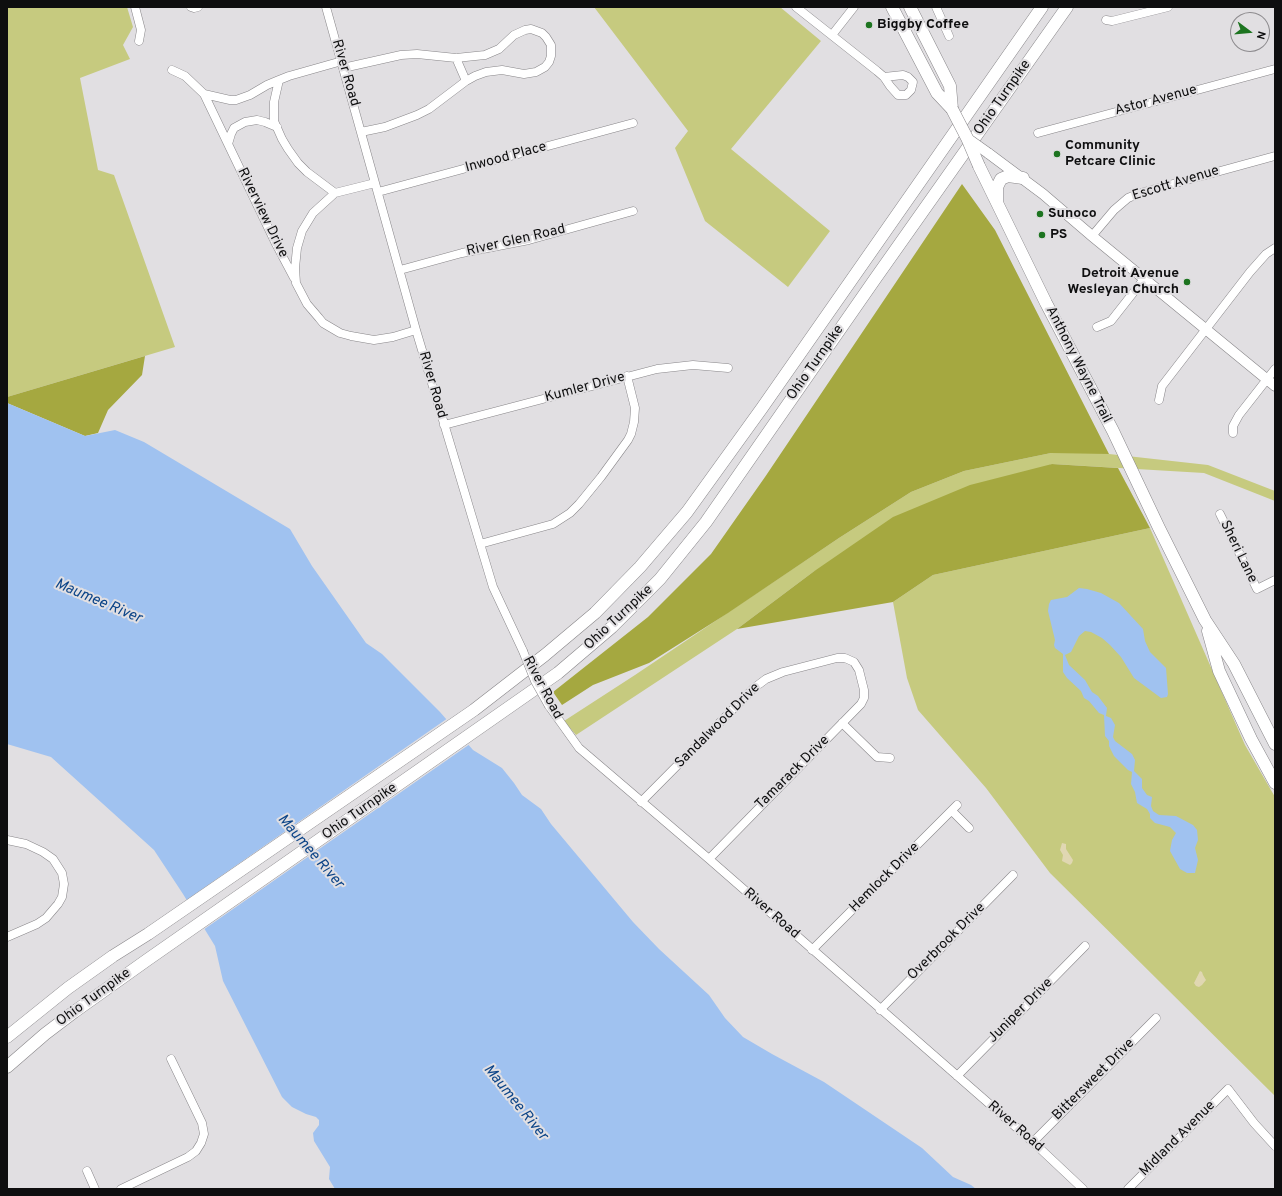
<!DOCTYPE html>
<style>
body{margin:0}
#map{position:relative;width:1282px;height:1196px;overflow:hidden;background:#e1dfe2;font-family:Overpass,sans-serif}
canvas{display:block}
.frame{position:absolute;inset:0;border:8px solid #0e0e0f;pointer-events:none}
.north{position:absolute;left:1230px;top:12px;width:40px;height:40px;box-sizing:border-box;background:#e1dfe2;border:1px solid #8d8b8e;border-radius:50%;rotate:106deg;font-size:11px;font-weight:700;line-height:16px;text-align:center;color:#0e0e0f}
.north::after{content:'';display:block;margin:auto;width:14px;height:18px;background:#1d7420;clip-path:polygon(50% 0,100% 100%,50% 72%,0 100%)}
</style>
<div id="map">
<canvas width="1282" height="1196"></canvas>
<div class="frame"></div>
<div class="north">N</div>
</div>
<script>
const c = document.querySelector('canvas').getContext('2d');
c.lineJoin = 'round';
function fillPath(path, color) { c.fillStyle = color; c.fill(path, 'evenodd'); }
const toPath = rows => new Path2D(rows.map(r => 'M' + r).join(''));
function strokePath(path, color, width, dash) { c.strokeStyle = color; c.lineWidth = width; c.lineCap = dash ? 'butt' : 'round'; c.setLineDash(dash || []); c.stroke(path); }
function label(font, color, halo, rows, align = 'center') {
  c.font = font + ' Overpass,sans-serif'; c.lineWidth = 4; c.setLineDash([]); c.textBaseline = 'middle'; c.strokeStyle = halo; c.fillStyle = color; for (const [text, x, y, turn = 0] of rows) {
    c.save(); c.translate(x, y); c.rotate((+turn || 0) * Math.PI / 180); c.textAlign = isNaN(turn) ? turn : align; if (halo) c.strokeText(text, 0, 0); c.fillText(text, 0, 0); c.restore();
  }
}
fillPath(toPath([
 [7,7,127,7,133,27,123,45,130,59,80,78,98,170,114,175,175,347,7,397],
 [594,7,780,7,821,41,731,149,830,231,788,287,705,221,675,148,688,131],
 [1051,453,1100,453,1208,465,1275,491,1275,501,1204,473,1052,464,813,572,737,629,576,735,564,721,635,675,839,538,911,492,964,471],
 [1150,528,1245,745,1275,797,1275,1096,1050,873,986,788,918,710,907,678,893,602,933,575]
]), '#c6ca7f');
fillPath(toPath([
 [962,184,995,230,1109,454,1051,453,964,471,911,492,839,538,728,613,649,663,593,685,562,705,553,692,648,617,711,554,765,477],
 [145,356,142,375,108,410,98,433,85,436,7,403,7,397],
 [1052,464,1118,468,1150,528,933,575,893,602,737,629,813,572,893,517,970,485]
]), '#a5a840');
fillPath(toPath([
 [1062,843,1066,844,1066,849,1073,860,1072,863,1070,865,1062,861,1063,855,1060,850],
 [1200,971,1202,972,1203,975,1206,980,1202,985,1199,987,1196,986,1194,983]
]), '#e0d7b2');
fillPath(toPath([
 [7,403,85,436,115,430,144,442,290,529,312,566,366,643,382,654,440,712,473,750,502,768,514,783,522,795,541,809,551,824,633,922,659,949,709,995,725,1018,743,1037,772,1054,824,1082,922,1148,953,1177,971,1185,976,1189,335,1189,329,1179,330,1167,314,1141,313,1133,319,1125,319,1120,316,1117,306,1114,292,1107,282,1097,223,981,215,946,183,894,154,850,51,757,7,744],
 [1079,588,1087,589,1101,593,1119,603,1143,629,1145,641,1150,652,1166,668,1168,694,1167,697,1161,698,1134,678,1121,657,1110,645,1102,638,1091,632,1085,631,1079,636,1071,652,1065,655,1069,665,1085,680,1092,692,1098,696,1107,708,1106,716,1111,718,1115,725,1113,737,1115,741,1132,754,1135,760,1134,771,1142,779,1142,788,1147,795,1152,797,1151,806,1153,811,1159,815,1176,816,1193,825,1197,830,1198,840,1195,848,1198,860,1195,873,1187,873,1180,869,1170,851,1172,840,1176,833,1170,827,1155,823,1150,818,1150,814,1147,809,1137,803,1135,792,1131,784,1132,772,1128,770,1114,756,1109,746,1109,741,1105,736,1104,715,1099,713,1089,701,1084,698,1081,691,1067,678,1063,672,1063,654,1055,648,1054,645,1055,640,1048,611,1049,604,1051,600,1067,597]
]), '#a0c2f0');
fillPath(toPath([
 [448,718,470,744,203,930,185,901]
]), '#e1dfe2');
const minor = toPath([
 [135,7,141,30,139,41],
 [191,7,194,8,198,7],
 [326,7,416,330,493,587,523,651],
 [796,7,877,71,884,77,890,86,898,95,906,95,911,90,913,82,908,77,903,75,884,77],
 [936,7,949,36],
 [1106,20,1112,21,1168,7],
 [832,35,854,7],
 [456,58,466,81],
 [343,68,401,55,417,54,456,58,485,55,499,49,514,35,525,30,531,29,542,33,546,37,551,45,551,56,549,62,545,67,536,72,524,74,502,70,486,72,475,76,466,81,429,109,417,115,385,127,361,132],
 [172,70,185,76,204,94,228,144],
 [204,94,230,100,236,100,250,95,267,85,279,80],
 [277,127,265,122,257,120,245,122,234,128,231,134,228,144,276,244,294,278],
 [1038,133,1275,69],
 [375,183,335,193,313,213,302,231,297,248,295,268,296,283,307,304,319,318,323,323,340,333,351,336,374,340,393,337,416,330],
 [378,192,633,123],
 [335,193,307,172,298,163,288,149,282,139,274,121,274,102,279,80,289,76,342,61],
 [1092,236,1114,210,1128,198,1140,193,1275,156],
 [400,270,462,253,529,240,633,211],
 [1097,327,1111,321,1144,279],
 [1159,400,1162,386,1250,272,1266,254,1275,248],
 [444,425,657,369,693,365,728,368],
 [1233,433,1233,426,1239,415,1275,369],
 [1220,514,1257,589,1275,580],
 [480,544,553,524,570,513,579,504,601,477,628,440,631,434,634,422,635,408,627,376],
 [549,706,579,748,709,859,1033,1142,1083,1189],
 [842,723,877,757,890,758],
 [641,802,754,688,766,679,783,672,837,658,845,658,854,662,859,670,864,690,864,698,861,704,709,859],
 [952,811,969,828],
 [7,840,26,844,43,852,53,859,62,873,64,884,62,897,58,904,46,918,37,924,7,937],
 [812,950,957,805],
 [880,1010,1013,875],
 [957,1076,1085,946],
 [1033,1142,1156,1018],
 [87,1171,95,1189],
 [121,1189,188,1157,196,1151,201,1143,204,1134,202,1123,171,1059],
 [1128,1189,1228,1089,1254,1123,1275,1146]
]);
const major = toPath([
 [988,153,1043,194,1092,236,1275,386]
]);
const highway = toPath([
 [892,7,937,93,952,109],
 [910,7,950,86,952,109],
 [979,166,1046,303,1113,431,1159,528,1205,620,1234,664,1275,744],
 [997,202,997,187,1001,179,1008,176,1023,178],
 [1208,631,1219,671,1251,739,1275,783],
 [7,1037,68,988,113,956,148,934,474,710,545,655,595,613,640,567,687,512,762,408,1042,7],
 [7,1067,45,1034,74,1012,147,960,558,673,612,627,660,579,706,522,875,279,1067,7]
]);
strokePath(minor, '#888689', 9);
strokePath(major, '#888689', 11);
strokePath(highway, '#888689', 13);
strokePath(minor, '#fff', 8);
strokePath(major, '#fff', 10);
strokePath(highway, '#fff', 12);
const minorBridge = toPath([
 [523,651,535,681,549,706]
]);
const majorBridge = toPath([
 [967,138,988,153]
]);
const highwayBridge = toPath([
 [952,109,967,138,979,166]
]);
strokePath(minorBridge, '#888689', 9, []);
strokePath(majorBridge, '#888689', 11, []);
strokePath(highwayBridge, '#888689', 13, []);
strokePath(minorBridge, '#fff', 8);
strokePath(majorBridge, '#fff', 10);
strokePath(highwayBridge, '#fff', 12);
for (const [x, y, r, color] of [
 [869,25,4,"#1d7420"],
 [1057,154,4,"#1d7420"],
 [1040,214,4,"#1d7420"],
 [1042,235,4,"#1d7420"],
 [1187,282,4,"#1d7420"]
]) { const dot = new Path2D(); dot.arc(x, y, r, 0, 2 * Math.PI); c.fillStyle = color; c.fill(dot); strokePath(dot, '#e1dfe2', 1.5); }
label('bold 14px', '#0e0e0f', '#e1dfe2', [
 ["Biggby Coffee",877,25],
 ["Community",1065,146],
 ["Petcare Clinic",1065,162],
 ["Sunoco",1048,214],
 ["PS",1050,235],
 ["Detroit Avenue",1179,274,"right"],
 ["Wesleyan Church",1179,290,"right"]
], 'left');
label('14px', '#0e0e0f', '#e1dfe2', [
 ["River Road",345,73,74],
 ["Ohio Turnpike",1003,98,-55],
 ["Astor Avenue",1156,101,-15],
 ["Inwood Place",506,158,-15],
 ["Escott Avenue",1176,184,-17],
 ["Riverview Drive",262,213,64],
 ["River Glen Road",516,241,-13],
 ["Ohio Turnpike",816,363,-55],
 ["Anthony Wayne Trail",1078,365,63],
 ["River Road",432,385,74],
 ["Kumler Drive",585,388,-15],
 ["Sheri Lane",1238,552,64],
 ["Ohio Turnpike",619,618,-43],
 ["River Road",542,688,62],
 ["Sandalwood Drive",718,726,-45],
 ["Tamarack Drive",793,773,-45],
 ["Ohio Turnpike",360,812,-35],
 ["Hemlock Drive",885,878,-45],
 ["River Road",771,914,41],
 ["Overbrook Drive",947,942,-45],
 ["Ohio Turnpike",94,998,-36],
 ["Juniper Drive",1021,1011,-45],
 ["Bittersweet Drive",1094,1080,-45],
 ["River Road",1015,1127,41],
 ["Midland Avenue",1178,1139,-45]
]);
label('italic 15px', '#0d4588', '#e1dfe2', [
 ["Maumee River",98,602,23],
 ["Maumee River",310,852,49],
 ["Maumee River",515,1103,51]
]);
</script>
